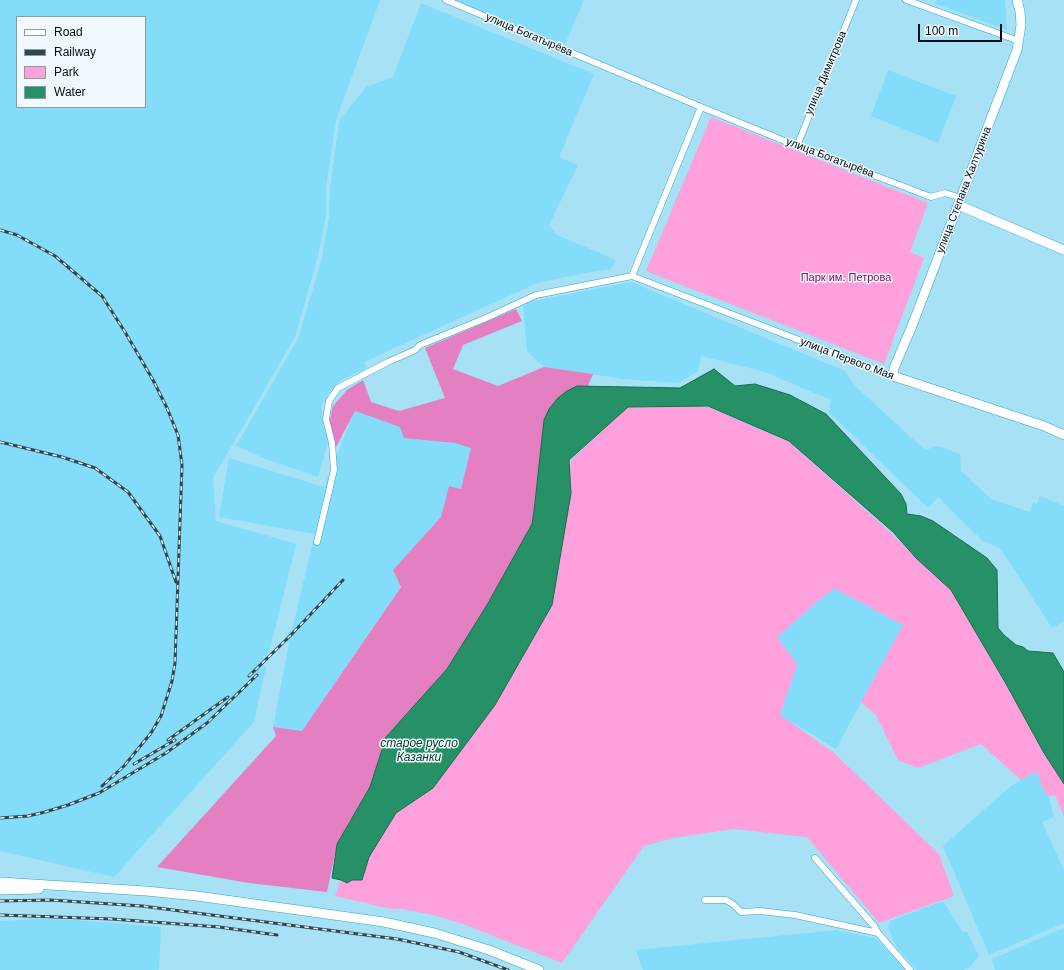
<!DOCTYPE html>
<meta charset="utf-8">
<style>
body{margin:0}
#map{position:relative;width:1064px;height:970px;overflow:hidden;background:#a7e1f6;font-family:Helvetica,sans-serif}
canvas{display:block}
.legend{position:absolute;left:16px;top:16px;width:130px;height:92px;box-sizing:border-box;background:#f0f9fd;border:1px solid #909ba1;margin:0;padding:5px 7px;list-style:none;font-size:12px;color:#000f16}
.legend li{display:flex;align-items:center;gap:8px;height:20px}
.legend b{width:20px;border:1px solid #909ba1}
.scale{position:absolute;left:918px;top:24px;width:84px;height:18px;box-sizing:border-box;border:2px solid #000f16;border-top:0;padding-left:5px;font-size:12px;line-height:14px;white-space:nowrap;color:#000f16;-webkit-text-stroke:3px #f0f9fd;paint-order:stroke}
</style>
<div id="map">
<canvas width="1064" height="970"></canvas>
<ul class="legend">
<li><b style="height:5px;background:#fff"></b>Road</li>
<li><b style="height:5px;background:#2d4752"></b>Railway</li>
<li><b style="height:11px;background:#fda0db"></b>Park</li>
<li><b style="height:11px;background:#269166"></b>Water</li>
</ul>
<div class="scale">100 m</div>
</div>
<script>
const c = document.querySelector('canvas').getContext('2d');
c.lineJoin = 'round';
function fillPath(path, color) { c.fillStyle = color; c.fill(path, 'evenodd'); }
const toPath = rows => new Path2D(rows.map(r => 'M' + r).join(''));
function strokePath(path, color, width, dash) { c.strokeStyle = color; c.lineWidth = width; c.lineCap = dash ? 'butt' : 'round'; c.setLineDash(dash || []); c.stroke(path); }
function label(font, color, halo, rows, align = 'center') {
  c.font = font + ' Helvetica,sans-serif'; c.lineWidth = 3; c.setLineDash([]); c.textBaseline = 'middle'; c.strokeStyle = halo; c.fillStyle = color; for (const [text, x, y, turn = 0] of rows) {
    c.save(); c.translate(x, y); c.rotate((+turn || 0) * Math.PI / 180); c.textAlign = isNaN(turn) ? turn : align; if (halo) c.strokeText(text, 0, 0); c.fillText(text, 0, 0); c.restore();
  }
}
fillPath(toPath([
 [0,0,380,0,336,120,326,187,326,215,318,256,295,337,213,478,216,521,296,544,269,652,261,663,266,667,254,722,114,877,0,851],
 [17,17,145,17,145,107,17,107],
 [454,0,584,0,564,46],
 [936,0,1005,0,1007,30,934,3],
 [421,3,594,74,559,157,578,165,549,225,557,235,616,260,611,269,590,272,537,283,364,362,367,368,341,380,330,391,321,406,328,443,318,477,271,461,236,446,298,339,322,258,329,216,330,189,339,121,366,87,393,77],
 [888,70,956,96,938,143,871,116],
 [631,282,845,371,856,387,925,450,938,446,960,454,961,471,991,499,1030,512,1033,503,1037,504,1040,496,1064,506,1064,621,1052,628,1000,548,983,541,938,497,928,508,829,412,831,400,765,372,701,356,698,371,679,383,624,379,544,367,527,351,523,303],
 [355,411,400,427,471,448,461,489,449,486,441,517,393,570,401,586,302,731,273,727,289,643,285,638,293,626,315,534,219,517,229,458,324,487],
 [834,588,903,625,836,749,780,715,797,664,777,637,820,599],
 [1037,770,1042,787,1049,796,1054,817,1042,822,1064,870,1064,923,989,955,943,846,1011,786],
 [943,901,962,931,967,932,979,956,970,967,963,970,917,970,898,949,888,928,890,921],
 [39,919,74,920,161,927,159,970,0,970,0,921],
 [1064,928,1064,970,995,970,992,959],
 [837,930,876,938,905,970,643,970,636,950]
]), '#82dcfa');
fillPath(toPath([
 [711,117,928,203,910,252,924,258,884,364,646,271],
 [628,406,708,407,789,442,887,529,916,558,951,590,1064,784,1064,817,1055,795,1049,796,1042,787,1037,771,1021,780,981,744,918,768,898,760,876,715,861,702,903,625,834,588,820,599,777,637,797,664,780,715,833,752,939,854,954,896,879,923,807,837,734,829,673,838,644,846,562,963,466,925,433,915,403,909,391,909,335,896,341,880,344,883,352,880,362,880,368,857,396,813,433,788,495,705,552,605,571,460]
]), '#fda0db');
fillPath(toPath([
 [516,309,522,321,463,345,453,369,498,386,544,367,593,374,588,386,577,387,544,420,534,511,532,524,487,605,447,669,386,737,370,787,337,844,327,892,249,883,157,867,276,736,273,727,302,731,401,587,393,570,441,517,449,486,461,489,471,448,455,443,404,438,400,427,355,411,336,447,329,424,333,406,347,390,363,380,371,402,399,411,445,398,425,348]
]), '#e47fc1');
const water = toPath([
 [714,369,735,386,755,384,790,395,826,414,901,494,906,504,907,514,921,516,933,521,987,558,997,570,998,628,1004,635,1016,645,1023,647,1028,651,1053,653,1064,672,1064,784,1044,753,1005,682,951,590,916,558,893,532,789,441,708,406,628,407,569,460,571,493,552,605,495,705,433,788,396,813,369,857,362,880,352,880,347,883,341,880,332,878,337,844,370,787,386,737,447,669,487,605,532,524,534,511,544,420,549,409,558,398,567,391,577,386,680,388,714,369]
]);
fillPath(water, '#269166');
strokePath(water, '#1b6a4e', 1);
const street = toPath([
 [446,0,701,107,797,146,931,197,945,193,961,198],
 [906,0,1019,41],
 [797,146,856,0],
 [632,276,893,376],
 [632,276,701,107],
 [317,542,334,470,332,443,326,419,329,401,338,388,388,362,415,350,420,345,486,318,536,295,632,276],
 [815,858,874,926,878,933,910,970],
 [705,900,726,900,734,905,741,912,760,911,795,915,878,933]
]);
const secondary = toPath([
 [1017,0,1020,11,1021,25,1017,50,912,326,894,368,893,376,1044,426,1064,435],
 [958,205,1064,250],
 [0,882,146,891,197,896,384,922,434,933,489,950,539,970],
 [0,890,39,889]
]);
strokePath(street, '#30a3c4', 7);
strokePath(secondary, '#30a3c4', 10);
strokePath(street, '#fff', 6);
strokePath(secondary, '#fff', 9);
const rail = toPath([
 [0,230,17,235,55,256,102,296,125,332,153,380,167,408,178,435,182,465,175,663,172,681,161,716,151,733,124,766,102,786],
 [0,442,62,457,95,468,128,492,160,536,176,582],
 [249,676,290,636,343,580],
 [168,740,228,697],
 [134,764,175,740],
 [0,818,28,816,45,812,68,805,99,793,166,753,207,723,257,675],
 [0,901,51,900,142,906,397,939,459,952,508,970],
 [0,915,112,919,219,927,277,935]
]);
strokePath(rail, '#2d4752', 3);
strokePath(rail, '#f0f9fd', 1.5, [4.5]);
label('11px', '#000f16', '#f0f9fd', [
 ["улица Богатырёва",529,35,23],
 ["улица Димитрова",826,73,-67],
 ["улица Богатырёва",830,158,21],
 ["улица Степана Халтурина",964,190,-69],
 ["улица Первого Мая",847,359,21]
]);
label('11px', '#880c6a', '#f0f9fd', [
 ["Парк им. Петрова",846,278]
]);
label('italic 12px', '#06422b', '#f0f9fd', [
 ["старое русло",419,744],
 ["Казанки",419,758]
]);
</script>
